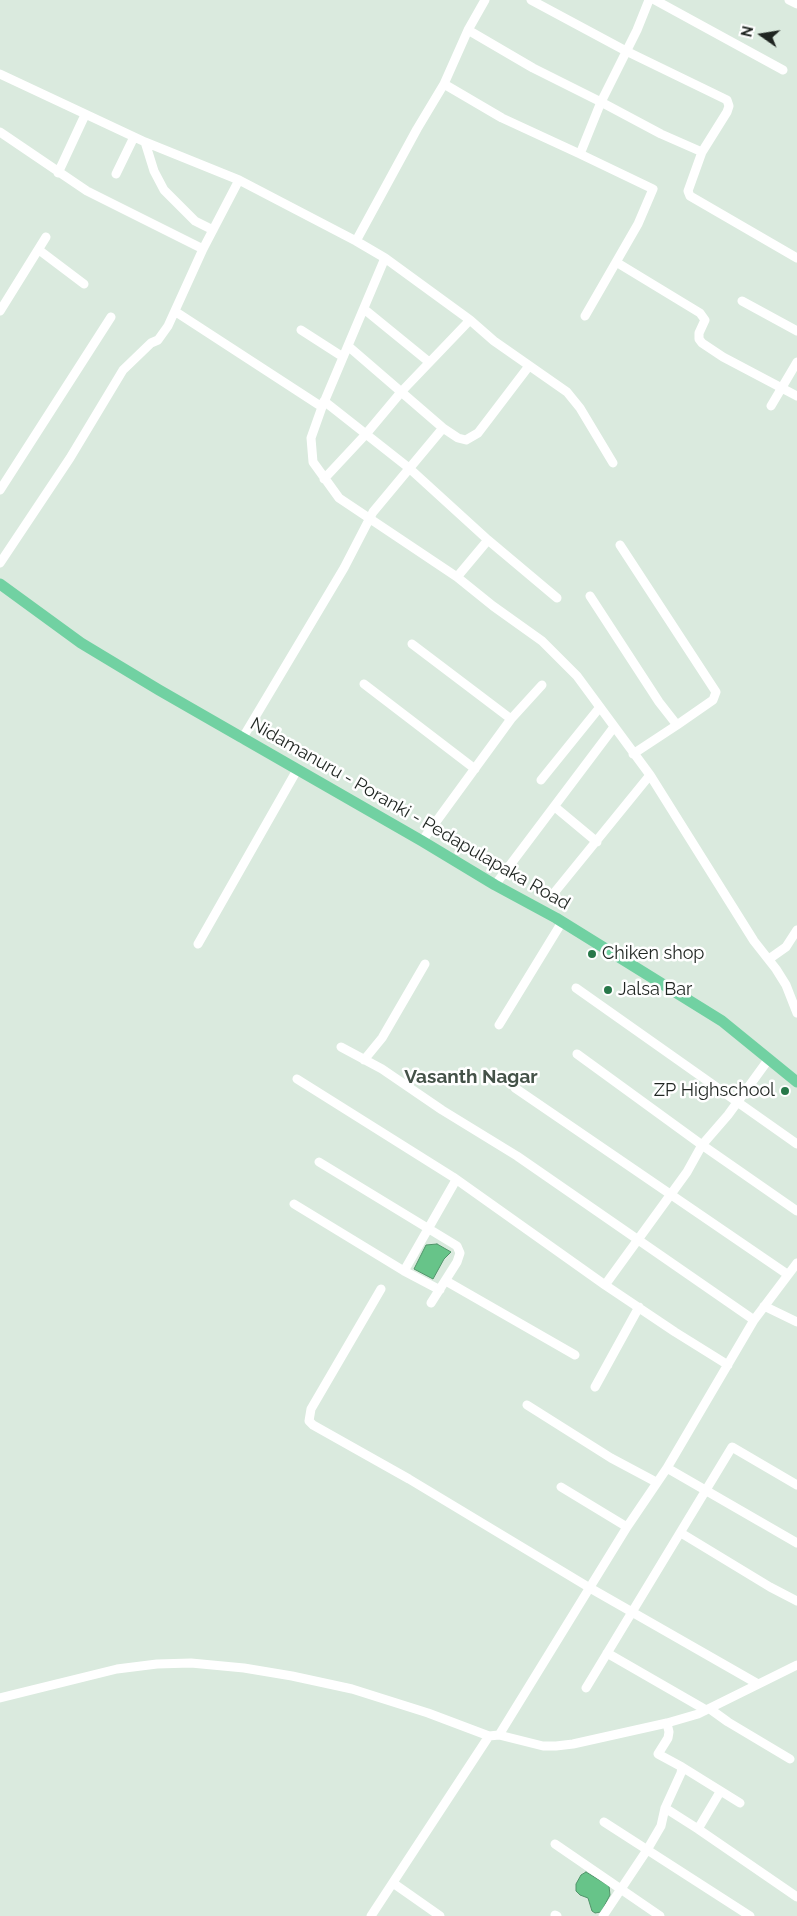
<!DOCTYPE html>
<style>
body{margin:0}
#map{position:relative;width:797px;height:1916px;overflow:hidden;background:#daeade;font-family:Raleway,sans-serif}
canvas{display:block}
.north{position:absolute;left:737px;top:10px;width:50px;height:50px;-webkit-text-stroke:4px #fff;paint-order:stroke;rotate:283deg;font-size:14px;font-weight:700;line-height:20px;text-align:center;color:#1f2521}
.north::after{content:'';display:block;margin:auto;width:18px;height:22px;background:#1f2521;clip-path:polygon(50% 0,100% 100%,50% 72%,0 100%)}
</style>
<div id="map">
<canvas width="797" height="1916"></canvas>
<div class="north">N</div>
</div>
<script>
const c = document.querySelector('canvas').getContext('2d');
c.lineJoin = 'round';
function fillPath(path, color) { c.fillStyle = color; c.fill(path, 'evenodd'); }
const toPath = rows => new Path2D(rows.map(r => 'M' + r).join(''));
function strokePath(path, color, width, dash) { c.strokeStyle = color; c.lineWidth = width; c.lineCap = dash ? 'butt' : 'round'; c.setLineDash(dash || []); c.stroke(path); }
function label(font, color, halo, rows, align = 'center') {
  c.font = font + ' Raleway,sans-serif'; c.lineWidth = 5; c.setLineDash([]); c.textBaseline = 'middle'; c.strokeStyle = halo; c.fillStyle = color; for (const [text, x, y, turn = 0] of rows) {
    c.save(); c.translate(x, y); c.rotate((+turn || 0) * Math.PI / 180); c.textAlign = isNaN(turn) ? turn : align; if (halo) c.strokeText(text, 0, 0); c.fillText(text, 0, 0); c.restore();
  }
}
const water = toPath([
 [437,1244,451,1252,444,1259,433,1279,414,1269,426,1245,437,1244],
 [586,1872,609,1886,610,1895,601,1912,595,1913,592,1911,588,1898,580,1895,576,1891,576,1884,581,1875,586,1872]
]);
fillPath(water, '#67c489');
strokePath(water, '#51946a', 1);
strokePath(toPath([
 [485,0,468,30,444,84,417,129,356,241,385,258,322,407,311,438,313,462,339,498,457,577,493,606,542,641,577,676,650,775,754,941,776,969,786,985,797,1013],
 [531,0,626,51,727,100,729,106,727,112,702,152,688,191,690,196,797,258],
 [655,0,783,70],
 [789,0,797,4],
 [468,30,533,68,601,102,661,134,702,152],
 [0,74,145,142,239,180],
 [444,84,502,118,580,154,601,102,637,30,649,0],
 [0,132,87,191,203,249],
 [145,142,154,171,164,190,195,221,213,230],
 [580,154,653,189,638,224,585,316],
 [58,173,85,115],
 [116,174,134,137],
 [39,250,84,284],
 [385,258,470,320,494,341,567,392,580,408,613,463],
 [616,262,700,313,705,320,699,333,699,339,702,343,723,357,797,396],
 [742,301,797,331],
 [364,309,429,362],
 [0,311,46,237],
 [176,312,322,407],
 [301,330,343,357],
 [348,346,443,428,458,438,466,440,478,433,529,366],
 [324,401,409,468,488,540,557,598],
 [771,406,797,362],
 [324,479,366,434,402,391,470,320],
 [0,490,111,317],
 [620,545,716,692,713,700,677,725],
 [0,563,70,458,123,370,151,343,158,340,168,326,203,249,239,180,356,241],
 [457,577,488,540],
 [590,596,659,702,677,725,633,754],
 [412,644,511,719],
 [364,684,475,769],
 [242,739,344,568,373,512,443,428],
 [541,780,600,707],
 [555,807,597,842],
 [422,841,511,719,542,685],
 [495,885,614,727],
 [554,893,650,775],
 [198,944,297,770],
 [769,959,786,947,797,930],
 [576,988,797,1144],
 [499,1025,562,922],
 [341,1047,382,1069,442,1110,517,1156,754,1320],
 [577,1054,702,1145,797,1211],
 [364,1060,382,1038,425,964],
 [297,1079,453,1177,605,1285,675,1332,728,1365],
 [515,1088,787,1274],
 [319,1162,457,1246,460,1253,457,1262,431,1303],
 [294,1204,404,1271,440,1290],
 [404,1271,456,1180],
 [446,1281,575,1355],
 [605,1285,687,1172,702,1145,728,1115,768,1060],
 [381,1289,311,1409,309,1421,313,1425,409,1479,590,1588,758,1684],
 [764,1306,797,1322],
 [595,1387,639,1307],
 [527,1405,611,1458,656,1482],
 [667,1468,797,1543],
 [561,1487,627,1527],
 [681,1533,770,1587,797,1601],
 [607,1653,706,1710],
 [586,1688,732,1447,797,1485],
 [0,1698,117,1669,157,1664,191,1663,244,1668,292,1676,352,1689,428,1713,489,1736],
 [710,1709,728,1722,790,1759],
 [499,1735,627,1527,667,1468,754,1320,797,1263],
 [682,1767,740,1803],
 [720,1792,698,1829,797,1897],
 [665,1808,698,1829],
 [604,1822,750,1916],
 [555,1844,660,1916],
 [393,1883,440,1916],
 [555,1915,557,1916],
 [371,1916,489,1736,499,1735,543,1746,556,1746,573,1744,667,1723,698,1714,797,1665],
 [603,1916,647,1850,661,1826,665,1808,681,1773,682,1767,658,1754,668,1738,669,1732,667,1723]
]), '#fff', 9);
strokePath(toPath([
 [0,584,81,643,159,690,422,841,495,885,556,918,722,1021,797,1082]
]), '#71d1a2', 11);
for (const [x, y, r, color] of [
 [592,954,5,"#277849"],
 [608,990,5,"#277849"],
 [785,1091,5,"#277849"]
]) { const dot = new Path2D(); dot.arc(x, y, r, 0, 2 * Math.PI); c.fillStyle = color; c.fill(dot); strokePath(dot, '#fff', 2); }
label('18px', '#1f2521', '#fff', [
 ["Nidamanuru - Poranki - Pedapulapaka Road",410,814,30]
]);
label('18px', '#1f2521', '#fff', [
 ["Chiken shop",602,954],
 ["Jalsa Bar",618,990],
 ["ZP Highschool",775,1091,"right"]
], 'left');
label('bold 19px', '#445248', '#fff', [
 ["Vasanth Nagar",471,1077]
]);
</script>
